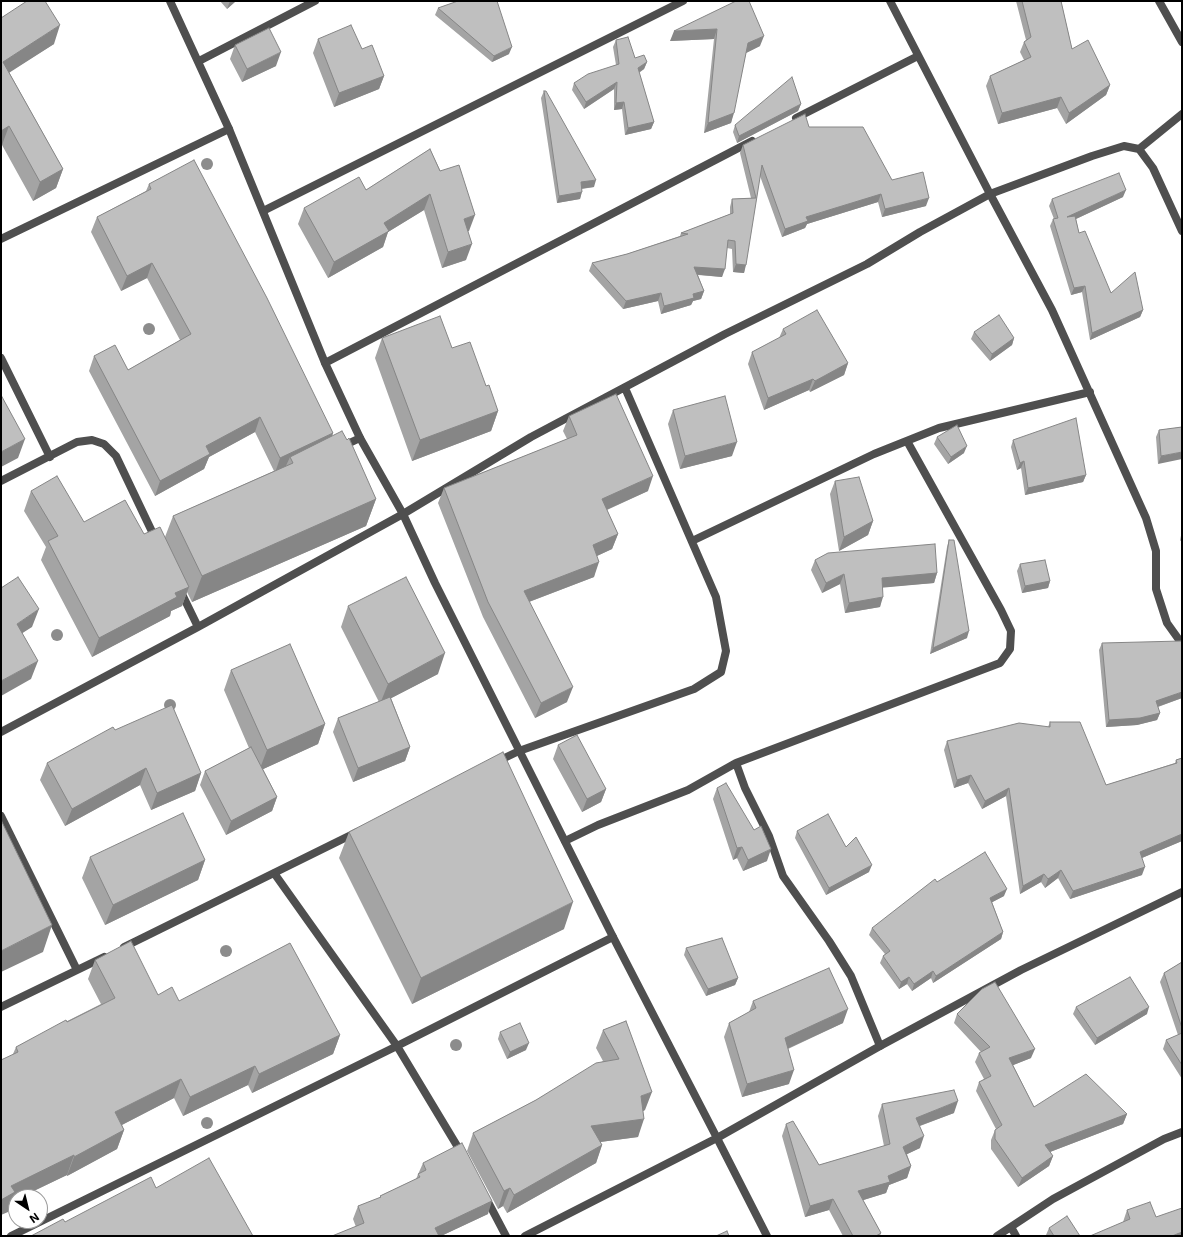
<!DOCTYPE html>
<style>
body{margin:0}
#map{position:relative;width:1183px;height:1237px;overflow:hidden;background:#fff;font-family:Inter,sans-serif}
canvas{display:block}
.frame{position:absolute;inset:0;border:2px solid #000;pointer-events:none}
.north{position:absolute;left:8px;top:1189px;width:40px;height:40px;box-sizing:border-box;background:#fff;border:1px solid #999;border-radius:50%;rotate:145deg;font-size:11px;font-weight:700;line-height:16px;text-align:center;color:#000}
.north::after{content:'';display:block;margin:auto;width:14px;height:18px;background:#000;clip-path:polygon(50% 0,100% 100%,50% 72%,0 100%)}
</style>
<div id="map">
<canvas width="1183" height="1237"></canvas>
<div class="frame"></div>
<div class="north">N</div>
</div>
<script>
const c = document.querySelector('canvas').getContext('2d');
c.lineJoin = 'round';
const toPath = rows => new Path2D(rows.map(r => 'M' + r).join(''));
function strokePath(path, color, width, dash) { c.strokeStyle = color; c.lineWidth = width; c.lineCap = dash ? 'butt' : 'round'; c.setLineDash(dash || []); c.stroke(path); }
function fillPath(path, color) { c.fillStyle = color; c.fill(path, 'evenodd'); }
strokePath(toPath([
 [890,1,990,194,1092,156,1124,146,1139,149,1153,168,1182,231],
 [1159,1,1182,42],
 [199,61,315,1],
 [796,118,918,56],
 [1139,149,1182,114],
 [263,211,683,1],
 [1,239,229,129],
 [1,358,50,457],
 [325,363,752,141],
 [341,447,360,438],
 [1,481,77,442,92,440,104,444,116,456,156,540],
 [692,541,874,454,939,428,1090,392],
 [180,590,198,627],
 [1,732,198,627,403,514,531,437,725,334,867,264,920,232,990,194,1052,310,1146,518,1156,551,1156,589,1167,623,1182,644],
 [496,762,519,751,694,689,721,672,726,651,716,597,625,388],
 [736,763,1000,663,1010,649,1011,631,1001,610,907,441],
 [1,816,77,970],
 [565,841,598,825,688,790,736,763,745,788,769,836,783,876,829,941,851,976,880,1046],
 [274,873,397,1046,462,1154],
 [124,947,357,832],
 [1,1007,104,957],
 [717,1138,767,1236],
 [486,1198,506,1236],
 [1011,1227,1016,1236],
 [11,1236,397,1046,613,937],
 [997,1236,1053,1199,1164,1139,1182,1132]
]), '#4f4f4f', 8);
strokePath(toPath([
 [170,1,229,129,325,363,360,438,403,514,435,583,613,937,717,1138,525,1236],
 [717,1138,880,1046,1021,970,1182,892]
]), '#4f4f4f', 8);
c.fillStyle = '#8c8c8c';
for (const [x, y] of [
 [207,164],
 [149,329],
 [57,635],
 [170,705],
 [226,951],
 [456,1045],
 [207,1123]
]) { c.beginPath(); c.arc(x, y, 6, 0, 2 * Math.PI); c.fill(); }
fillPath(toPath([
 [220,1,236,1,227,9],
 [736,1,760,46,746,53,731,123,704,133,714,39,670,41],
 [1016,1,1061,1,1072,49,1110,85,1106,95,1066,124,1057,108,998,124,986,86,990,76,1024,60,1020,52,1024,42,1026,40],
 [438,8,509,54,492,62,435,15],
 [1,18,54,44,9,72,63,169,56,188,33,201,2,145],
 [318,39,362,49,384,76,379,89,334,107,313,53],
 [616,40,635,58,647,62,644,69,639,73,654,122,651,129,625,135,622,109,614,110,614,89,584,109,572,90,574,83,616,65,613,47],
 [235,45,276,66,242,82,230,59],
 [544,91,594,187,582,189,580,199,557,203,541,98],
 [801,104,798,111,737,143,733,132,735,125],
 [809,127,892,180,926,206,882,217,878,202,807,224,805,228,782,237,760,176,744,273,733,272,732,249,727,248,722,277,698,275,704,291,701,299,693,301,691,305,661,314,658,301,623,309,589,271,592,263,627,254,680,236,681,233,730,214,730,207,732,199,751,198,740,153,743,145],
 [430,149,469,231,468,231,466,260,442,268,424,210,388,232,383,247,328,278,298,224,304,208,366,190],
 [149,184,333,433,332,436,376,499,366,526,192,602,187,592,182,606,171,611,170,616,92,657,41,560,46,547,24,511,31,491,84,522,144,534,165,537,173,516,274,471,255,432,209,457,204,469,155,496,89,371,94,356,128,370,180,340,147,278,121,291,91,232,97,217,146,191],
 [1123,197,1076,219,1079,233,1111,293,1143,310,1140,317,1090,340,1082,292,1071,295,1050,226,1053,219,1054,219,1049,206,1052,199],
 [783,329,848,363,844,375,810,392,809,390,764,410,748,364,752,352,779,338],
 [974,332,1014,338,1012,345,990,361,971,339],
 [382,338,452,348,486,386,498,411,491,431,412,461,375,358],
 [673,410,732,456,680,469,668,424],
 [569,416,648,491,607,510,618,534,612,549,597,556,594,577,529,602,567,702,535,718,483,617,438,503,444,488,567,439,563,431],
 [1182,427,1158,464,1156,437,1159,430],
 [937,437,964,453,948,464,934,444],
 [1013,440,1086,475,1083,482,1025,495,1021,468,1017,470,1011,447],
 [835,481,873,521,868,535,839,551,830,494],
 [1182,530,1182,540,1180,541],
 [949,540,967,638,930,654,947,547],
 [815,560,937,573,934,583,883,587,880,607,845,613,840,584,822,593,811,570],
 [1020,564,1050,581,1048,588,1022,593,1017,571],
 [348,606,438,674,391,698,410,747,405,761,353,782,333,732,338,718,379,702,341,627],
 [1102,643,1182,698,1158,707,1160,713,1157,720,1137,725,1106,727,1099,650],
 [231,670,325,724,318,744,263,769,277,797,272,811,226,835,200,785,205,771,249,748,224,690],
 [1050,722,1106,785,1175,763,1176,760,1182,758,1182,841,1142,858,1142,875,1070,899,1058,878,1045,888,1041,882,1020,894,1006,796,982,809,968,783,954,788,944,750,947,741,1048,727],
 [115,730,201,773,195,791,151,810,140,785,65,826,40,780,47,763],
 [558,745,606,789,601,802,582,812,553,759],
 [717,788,754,830,767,861,743,871,737,858,733,860,713,799],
 [797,831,846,847,869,872,826,895,795,838],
 [349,832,564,929,412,1004,339,858],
 [90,857,205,860,198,880,105,925,82,878],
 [937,882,1004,896,992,902,1003,932,1001,939,933,983,931,978,912,991,907,984,899,989,880,963,883,956,885,954,869,935,872,928],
 [686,948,738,978,735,985,706,996,684,955],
 [95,960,158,995,179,1001,340,1035,333,1054,252,1093,248,1085,183,1116,174,1098,122,1125,124,1130,117,1149,67,1176,67,1175,11,1202,8,1212,13,1054,16,1047,101,1004,88,979],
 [1182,962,1182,1079,1163,1049,1166,1040,1178,1035,1160,982,1164,973],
 [753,1001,843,1023,788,1049,789,1084,742,1097,724,1037,729,1023,749,1012],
 [1076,1007,1147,1014,1095,1045,1073,1014],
 [957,1014,1031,1058,1013,1065,1034,1107,1127,1114,1123,1124,1050,1152,1053,1156,1049,1166,1018,1187,991,1149,991,1140,995,1130,996,1129,976,1091,979,1082,984,1079,975,1062,979,1053,981,1052,954,1023],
 [626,1021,645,1110,643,1111,638,1137,600,1142,602,1145,596,1163,507,1213,503,1206,498,1209,467,1151,473,1133,536,1100,603,1061,596,1048,603,1030],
 [500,1032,526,1050,507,1059,498,1039],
 [882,1104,954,1113,920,1126,920,1148,907,1154,911,1166,907,1178,889,1185,886,1193,863,1200,881,1233,880,1236,843,1236,829,1210,805,1217,782,1136,786,1124,819,1165,884,1146,878,1116],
 [423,1163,488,1214,441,1236,332,1236,356,1227,353,1219,358,1206,380,1198,380,1196,416,1179],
 [1127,1210,1156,1217,1182,1236,1123,1222],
 [1049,1228,1080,1236,1047,1236,1046,1235]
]), '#a4a4a4');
fillPath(toPath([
 [230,1,236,1,227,9],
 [60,25,54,44,1,78,3,62],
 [717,29,714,39,670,41,674,31],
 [764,36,760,46,744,54,748,43],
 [512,47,509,54,492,62,494,56],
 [281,52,276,66,242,82,247,69],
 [647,62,644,69,635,75,638,68],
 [384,76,379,89,334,107,339,93],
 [617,82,614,89,584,109,586,102],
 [1110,85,1106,95,1066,124,1069,113],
 [1061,97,1057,108,998,124,1002,113],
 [624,102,622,109,614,110,616,103],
 [801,104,798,111,737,143,739,136],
 [734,113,731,123,704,133,708,123],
 [654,122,651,129,625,135,628,128],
 [9,126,2,145,1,146,1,131],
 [63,169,56,188,33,201,40,182],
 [596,180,594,187,578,189,581,182],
 [1126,190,1123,197,1065,224,1067,217],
 [582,192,580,199,557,203,559,196],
 [430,194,424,210,388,232,383,247,328,278,334,262,384,223],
 [881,194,878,202,807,224,805,228,782,237,785,229,806,217],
 [929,198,926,206,882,217,885,209],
 [475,215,469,231,458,235,464,219],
 [472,244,466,260,442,268,448,252],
 [152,263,147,278,121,291,127,276],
 [736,264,746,265,744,273,733,272],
 [694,267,725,269,722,277,691,274],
 [1085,286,1082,292,1071,295,1074,288],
 [704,291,701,299,693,301,691,305,661,314,664,306,693,294],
 [661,293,658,301,623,309,626,301],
 [1143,310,1140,317,1090,340,1092,333],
 [1014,338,1012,345,990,361,992,354],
 [848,363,844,375,810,392,815,381],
 [813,379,809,390,764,410,768,398],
 [498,411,491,431,412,461,420,440],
 [260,417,255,432,209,457,204,469,155,496,160,481,206,446],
 [333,433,328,448,293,463,290,457,285,468,275,473,280,458],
 [25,439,18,458,1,467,1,452],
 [737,442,732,456,680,469,685,456],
 [967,446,964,453,948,464,951,457],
 [1182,452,1182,459,1158,464,1161,456],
 [1024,461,1021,468,1017,470,1020,463],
 [1086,475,1083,482,1025,495,1028,488],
 [653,476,648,491,597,514,602,499],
 [376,499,366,526,192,602,202,576],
 [873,521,868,535,839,551,844,537],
 [618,534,612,549,588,560,593,545],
 [599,562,594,577,518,606,524,591],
 [937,573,934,583,879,588,882,578],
 [844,574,840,584,822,593,826,583],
 [1050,581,1048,588,1022,593,1025,586],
 [189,587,182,606,171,611,170,616,92,657,99,638,175,593],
 [883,597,880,607,845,613,849,603],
 [39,609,32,627,10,641,17,624],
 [969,631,967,638,930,654,933,648],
 [445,653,438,674,380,704,388,684],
 [38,661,31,679,1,696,1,681],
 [573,687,567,702,535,718,541,703],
 [1182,692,1182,698,1154,708,1156,701],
 [1160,713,1157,720,1137,725,1106,727,1109,720],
 [325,724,318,744,259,771,267,750],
 [410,747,405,761,353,782,358,768],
 [146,768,140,785,65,826,72,809],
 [201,773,195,791,151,810,157,793],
 [971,775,968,783,954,788,957,780],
 [1009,788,1006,796,982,809,985,801],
 [606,789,601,802,582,812,587,799],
 [277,797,272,811,226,835,231,821],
 [1182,834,1182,841,1137,860,1140,852],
 [742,847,737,858,733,860,737,848],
 [771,849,767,861,743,871,748,860],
 [205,860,198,880,105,925,113,905],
 [872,865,869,872,826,895,829,888],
 [1145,867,1142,875,1070,899,1073,891],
 [1061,870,1058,878,1045,888,1048,879],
 [1044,874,1041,882,1020,894,1023,886],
 [1007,889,1004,896,987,905,990,898],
 [573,902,564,929,412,1004,421,978],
 [52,925,43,952,1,972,1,951],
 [1003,932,1001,939,933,983,936,976],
 [933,971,931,978,912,991,914,984],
 [909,977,907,984,899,989,901,982],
 [738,978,735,985,706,996,708,989],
 [1149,1007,1147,1014,1095,1045,1097,1038],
 [848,1009,843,1023,780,1052,785,1038],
 [340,1035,333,1054,252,1093,259,1074],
 [529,1043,526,1050,507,1059,510,1052],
 [1035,1049,1031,1058,1006,1068,1009,1058],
 [255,1066,248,1085,183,1116,190,1097],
 [794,1070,789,1084,742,1097,747,1084],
 [181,1079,174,1098,108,1132,115,1112],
 [652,1092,645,1110,635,1115,641,1096],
 [958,1101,954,1113,911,1129,916,1118],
 [1127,1114,1123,1124,1042,1155,1045,1145],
 [644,1119,638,1137,585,1144,591,1126],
 [124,1130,117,1149,67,1176,74,1157],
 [924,1136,920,1148,899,1158,903,1147],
 [602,1145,596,1163,507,1213,514,1195],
 [74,1155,67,1175,21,1197,16,1197,16,1200,11,1202,8,1212,1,1215,1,1200,11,1186],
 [1053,1156,1049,1166,1018,1187,1022,1178],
 [911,1166,907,1178,889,1185,886,1193,854,1203,858,1191,888,1176],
 [510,1188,503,1206,498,1209,504,1191],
 [833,1199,829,1210,805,1217,810,1206],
 [492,1201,488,1214,441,1236,432,1236,435,1228],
 [1182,1232,1182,1236,1172,1236]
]), '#868686');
const building = toPath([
 [27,1,45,1,60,25,3,62,63,169,40,182,9,126,1,131,1,18,27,1],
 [458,1,497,1,512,47,494,56,438,8,458,1],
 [736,1,749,1,764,36,748,43,734,113,708,123,717,29,674,31,736,1],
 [1022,1,1061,1,1072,49,1088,40,1110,85,1069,113,1061,97,1002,113,990,76,1031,57,1024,42,1031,37,1022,1],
 [351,25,362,49,372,45,384,76,339,93,318,39,351,25],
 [269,28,281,52,247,69,235,45,269,28],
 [628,37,635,58,644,55,647,62,638,68,654,122,628,128,624,102,616,103,617,82,586,102,574,83,588,74,619,64,616,40,628,37],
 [792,77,801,104,739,136,735,125,792,77],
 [544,91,546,91,596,180,581,182,582,192,559,196,544,91],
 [805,114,809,127,863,127,892,180,923,172,929,198,885,209,881,194,806,217,808,221,785,229,762,165,746,265,736,264,735,241,728,240,725,269,694,267,704,291,693,294,694,298,664,306,661,293,626,301,592,263,627,254,688,234,681,233,733,213,732,199,756,198,743,145,805,114],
 [430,149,440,171,459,165,475,215,464,219,472,244,448,252,430,194,384,223,389,231,334,262,304,208,359,177,366,190,430,149],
 [194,160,267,298,333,433,280,458,260,417,206,446,210,454,160,481,94,356,115,345,128,370,191,334,152,263,127,276,97,217,151,189,149,184,194,160],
 [1119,173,1126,190,1067,217,1075,216,1079,233,1085,231,1111,293,1135,272,1143,310,1092,333,1085,286,1074,288,1053,219,1058,218,1052,199,1119,173],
 [817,310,848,363,815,381,813,379,768,398,752,352,786,334,783,329,817,310],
 [999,315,1014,338,992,354,974,332,999,315],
 [440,316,452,348,470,342,486,386,489,385,498,411,420,440,382,338,440,316],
 [616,394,653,476,602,499,618,534,593,545,599,562,524,591,573,687,541,703,488,602,444,488,577,435,569,416,616,394],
 [1,395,25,439,1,452,1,395],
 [725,396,737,442,685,456,673,410,725,396],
 [1076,418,1086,475,1028,488,1024,461,1020,463,1013,440,1076,418],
 [957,425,967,446,951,457,937,437,957,425],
 [1182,427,1182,452,1161,456,1159,430,1182,427],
 [342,431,347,440,349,438,376,499,202,576,173,516,293,463,290,457,342,431],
 [57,476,84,522,125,500,144,534,160,527,189,587,175,593,177,597,99,638,48,541,58,536,31,491,57,476],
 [859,477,873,521,844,537,835,481,859,477],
 [949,540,954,540,969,631,933,648,949,540],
 [935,544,937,573,882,578,883,597,849,603,844,574,826,583,815,560,828,553,935,544],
 [1045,560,1050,581,1025,586,1020,564,1045,560],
 [18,577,39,609,17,624,38,661,1,681,1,588,18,577],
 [406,577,445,653,388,684,348,606,406,577],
 [1181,641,1182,641,1182,692,1156,701,1160,713,1140,718,1109,720,1102,643,1181,641],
 [290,644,325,724,267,750,231,670,290,644],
 [390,697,410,747,358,768,338,718,390,697],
 [172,705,201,773,157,793,146,768,72,809,47,763,113,727,115,730,172,705],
 [1050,722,1080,722,1106,785,1177,763,1176,760,1182,758,1182,834,1140,852,1145,867,1073,891,1061,870,1048,879,1044,874,1023,886,1009,788,985,801,971,775,957,780,947,741,1019,723,1050,727,1050,722],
 [577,735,606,789,587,799,558,745,577,735],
 [251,747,277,797,231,821,205,771,251,747],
 [503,752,573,902,421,978,349,832,503,752],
 [726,783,754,830,761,826,771,849,748,860,742,847,737,848,717,788,726,783],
 [183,813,205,860,113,905,90,857,183,813],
 [828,814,846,847,856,837,872,865,829,888,797,831,828,814],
 [2,822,52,925,1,951,1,823,2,822],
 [985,852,1007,889,990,898,1003,932,936,976,933,971,914,984,909,977,901,982,883,956,890,951,872,928,935,879,937,882,985,852],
 [722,938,738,978,708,989,686,948,722,938],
 [131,941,158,995,172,987,179,1001,290,943,340,1035,259,1074,255,1066,190,1097,181,1079,115,1112,124,1130,74,1157,74,1155,11,1186,15,1192,1,1200,1,1060,18,1052,16,1047,66,1020,67,1022,115,998,95,960,131,941],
 [1182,962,1182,1028,1164,973,1182,962],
 [829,968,848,1009,785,1038,794,1070,747,1084,729,1023,756,1008,753,1001,829,968],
 [1130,977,1149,1007,1097,1038,1076,1007,1130,977],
 [995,982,1035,1049,1009,1058,1034,1107,1086,1074,1127,1114,1045,1145,1053,1156,1022,1178,995,1139,995,1130,1002,1125,979,1082,991,1076,979,1053,990,1047,957,1014,982,989,995,982],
 [626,1021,652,1092,641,1096,644,1119,591,1126,602,1145,514,1195,510,1188,504,1191,473,1133,536,1100,596,1063,619,1059,603,1030,626,1021],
 [520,1023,529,1043,510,1052,500,1032,520,1023],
 [1182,1033,1182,1065,1166,1040,1182,1033],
 [954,1090,958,1101,916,1118,924,1136,903,1147,911,1166,888,1176,890,1182,858,1191,881,1233,876,1236,853,1236,833,1199,810,1206,786,1124,793,1121,819,1165,890,1144,882,1104,954,1090],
 [462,1143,492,1201,435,1228,439,1236,332,1236,364,1223,358,1206,381,1197,380,1196,420,1177,418,1174,426,1170,423,1163,462,1143],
 [209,1158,253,1236,31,1236,63,1219,65,1222,151,1177,156,1188,209,1158],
 [1150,1202,1156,1217,1182,1208,1182,1232,1172,1236,1090,1236,1130,1219,1127,1210,1150,1202],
 [1067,1216,1080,1236,1054,1236,1049,1228,1067,1216],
 [727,1231,729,1236,716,1236,727,1231]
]);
fillPath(building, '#bfbfbf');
strokePath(building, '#868686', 1);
</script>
